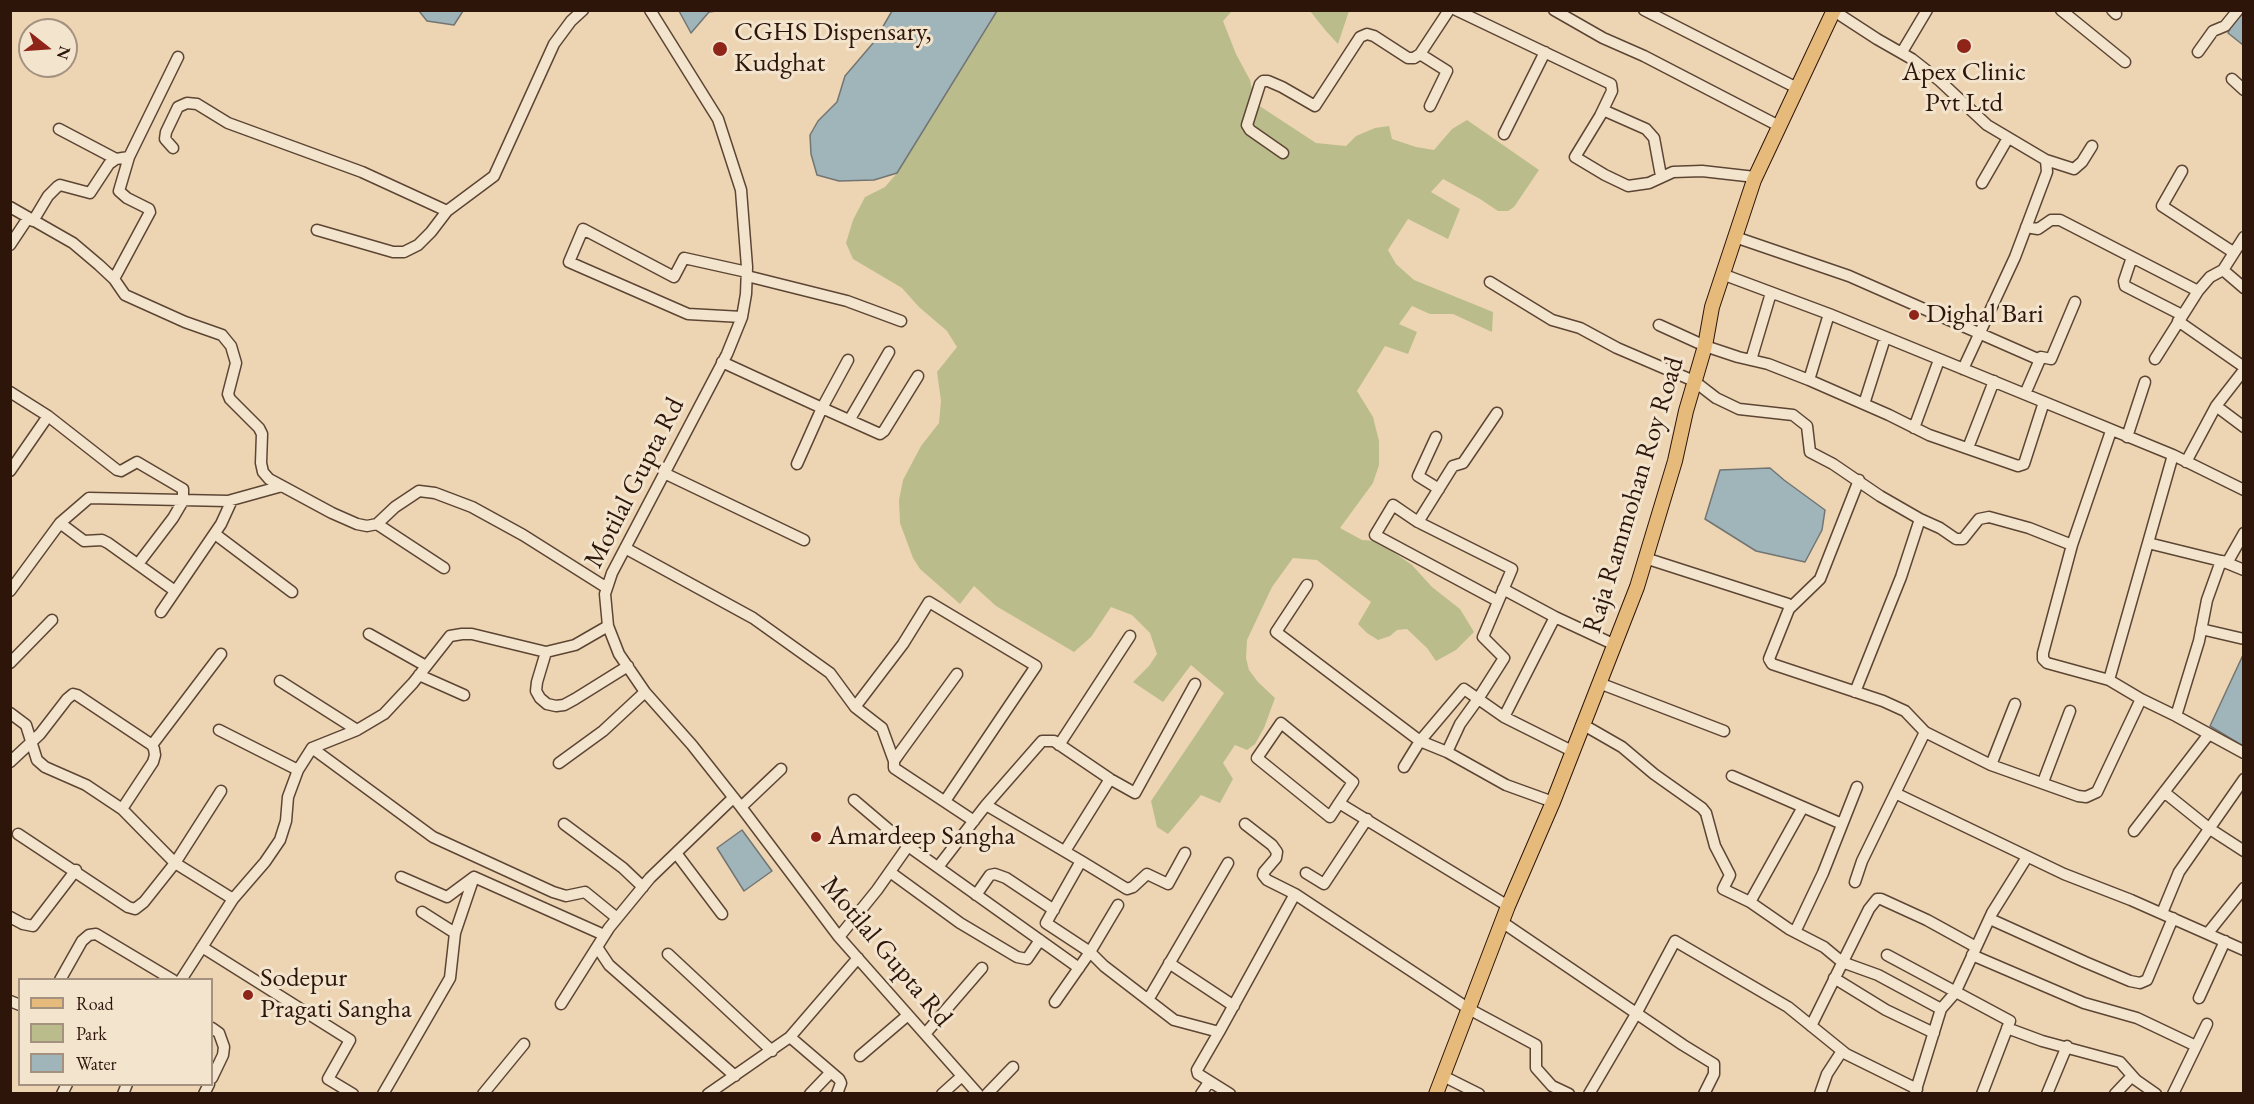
<!DOCTYPE html>
<style>
body{margin:0}
#map{position:relative;width:2254px;height:1104px;overflow:hidden;background:#edd5b3;font-family:"EB Garamond",serif}
canvas{display:block}
.frame{position:absolute;inset:0;border:12px solid #2d150a;pointer-events:none}
.legend{position:absolute;left:18px;top:978px;width:195px;height:108px;box-sizing:border-box;background:#f3e4ce;border:2px solid #a49180;margin:0;padding:8px 10px;list-style:none;font-size:18px;color:#2d150a}
.legend li{display:flex;align-items:center;gap:12px;height:30px}
.legend b{width:30px;border:2px solid #a49180}
.north{position:absolute;left:18px;top:18px;width:60px;height:60px;box-sizing:border-box;background:#f3e4ce;border:2px solid #a49180;border-radius:50%;rotate:107deg;font-size:16px;font-weight:700;line-height:24px;text-align:center;color:#2d150a}
.north::after{content:'';display:block;margin:auto;width:21px;height:27px;background:#8f2418;clip-path:polygon(50% 0,100% 100%,50% 72%,0 100%)}
</style>
<div id="map">
<canvas width="2254" height="1104"></canvas>
<div class="frame"></div>
<ul class="legend">
<li><b style="height:8px;background:#e6ba7a"></b>Road</li>
<li><b style="height:16px;background:#babd8b"></b>Park</li>
<li><b style="height:16px;background:#a0b5b9"></b>Water</li>
</ul>
<div class="north">N</div>
</div>
<script>
const c = document.querySelector('canvas').getContext('2d');
c.lineJoin = 'round';
function fillPath(path, color) { c.fillStyle = color; c.fill(path, 'evenodd'); }
const toPath = rows => new Path2D(rows.map(r => 'M' + r).join(''));
function strokePath(path, color, width, dash) { c.strokeStyle = color; c.lineWidth = width; c.lineCap = dash ? 'butt' : 'round'; c.setLineDash(dash || []); c.stroke(path); }
function label(font, color, halo, rows, align = 'center') {
  c.font = font + ' "EB Garamond",serif'; c.lineWidth = 6; c.setLineDash([]); c.textBaseline = 'middle'; c.strokeStyle = halo; c.fillStyle = color; for (const [text, x, y, turn = 0] of rows) {
    c.save(); c.translate(x, y); c.rotate((+turn || 0) * Math.PI / 180); c.textAlign = isNaN(turn) ? turn : align; if (halo) c.strokeText(text, 0, 0); c.fillText(text, 0, 0); c.restore();
  }
}
fillPath(toPath([
 [998,11,1232,11,1223,21,1236,54,1250,80,1255,103,1316,143,1346,146,1356,136,1375,128,1389,126,1392,139,1416,147,1434,150,1452,129,1467,120,1539,170,1514,207,1508,211,1498,211,1480,199,1443,179,1431,192,1460,209,1448,239,1408,219,1388,250,1396,264,1414,280,1493,312,1492,332,1453,314,1430,314,1412,306,1399,324,1417,332,1408,354,1385,346,1357,391,1373,417,1379,441,1379,465,1373,483,1340,528,1362,540,1377,541,1412,565,1432,587,1460,609,1474,632,1456,650,1436,661,1427,648,1407,629,1397,630,1390,636,1378,640,1367,633,1358,624,1371,602,1317,560,1293,558,1272,587,1247,640,1246,658,1249,670,1258,682,1275,698,1264,728,1255,744,1247,750,1235,745,1223,763,1233,779,1220,803,1201,795,1168,834,1157,827,1151,801,1224,693,1191,665,1163,702,1133,682,1149,666,1157,654,1150,633,1132,615,1111,607,1091,637,1074,652,996,606,974,586,960,604,920,569,913,558,900,523,899,500,903,480,921,446,939,423,941,401,937,372,957,347,947,331,919,307,902,288,853,259,846,243,853,220,865,197,885,187,897,173],
 [1310,11,1349,11,1338,44,1326,31]
]), '#babd8b');
const water = toPath([
 [419,11,463,11,454,25,427,21,419,11],
 [679,11,717,11,709,12,691,33,679,11],
 [892,11,997,11,897,173,874,180,839,181,817,175,811,154,810,135,818,121,837,102,845,76,874,42,892,11],
 [2238,11,2243,11,2243,45,2228,33,2238,11],
 [1770,468,1784,480,1825,510,1822,530,1805,562,1756,551,1705,519,1720,470,1770,468],
 [2243,655,2244,746,2243,746,2210,726,2243,655],
 [742,830,772,871,744,891,717,848,742,830]
]);
fillPath(water, '#a0b5b9');
strokePath(water, '#727573', 1.5);
const minor = toPath([
 [650,10,718,119,741,190,747,267,746,294,742,317,727,354,612,573,605,594,608,626,619,654,645,692,692,745,741,807,839,937,978,1094],
 [1456,10,1611,84,1612,91,1600,116,1575,157,1605,175,1628,186,1649,183,1673,172,1702,171,1755,177],
 [1554,10,1603,38,1644,56,1779,126],
 [1644,10,1797,88],
 [2061,10,2125,62],
 [2112,10,2116,14],
 [1834,11,1877,39,1912,59,1940,81,1987,125,2046,160,2047,172,2015,257,1963,369],
 [1902,52,1927,10],
 [2198,52,2213,31,2225,26,2238,10],
 [1420,54,1447,71,1430,106],
 [2232,79,2244,90],
 [1603,110,1646,129,1654,138,1661,176],
 [59,129,116,159],
 [1504,134,1545,52],
 [173,148,165,139,166,132,178,107,187,103,197,104,228,123,362,172,447,211,494,176,554,44,571,21,583,10],
 [1283,153,1250,130,1247,125,1260,84,1263,81,1268,81,1282,87,1315,106,1360,37,1367,34,1374,36,1408,58,1414,58,1420,54,1449,10],
 [2046,160,2074,169,2082,162,2092,146],
 [2182,171,2162,206,2233,252],
 [1982,183,2008,138],
 [10,207,73,243,99,265,114,279,125,295,185,322,222,335,231,346,236,363,228,394,230,399,259,428,262,434,261,463,263,472,269,479,332,513,357,524,367,526,377,524,395,507,419,491,435,493,472,507,523,535,607,588],
 [33,221,48,196,57,187,60,185,90,193,109,164,116,159,129,157,178,57],
 [2026,227,2038,229,2051,220,2060,220,2198,291],
 [317,230,393,252,404,252,418,245,431,232,447,211],
 [1735,237,1849,276,2040,360],
 [2244,237,2223,270,2244,288],
 [10,245,28,218],
 [2132,257,2124,281,2125,286,2182,315],
 [1722,274,1829,314,2044,402,2173,455,2244,490],
 [747,276,847,301,901,321],
 [114,279,150,212,149,209,127,198,119,191,129,157],
 [1490,282,1552,320,1580,328,1617,348,1694,381,1716,398,1739,409,1793,415,1807,426,1810,452,1833,464,1880,496,1920,519,1901,577,1855,692],
 [742,317,688,314,569,262,583,229,674,277,684,258,747,272],
 [2178,321,2244,367],
 [1659,325,1705,346,1738,357,1768,364,1809,380,1889,415,1929,435,2018,466,2024,464,2044,402],
 [2155,359,2198,291,2210,277,2223,270],
 [1751,360,1771,293],
 [722,362,822,408,848,360],
 [2244,370,2216,406,2244,427],
 [1809,380,1829,314],
 [10,392,48,416,117,470,121,471,137,462,183,489,183,501,173,518,138,564],
 [2025,394,2041,357,2051,359,2075,302],
 [1864,404,1885,338],
 [850,419,889,352],
 [1914,428,1939,360],
 [1436,437,1418,476,1439,489],
 [2127,437,2145,382],
 [1968,448,1994,381],
 [2186,462,2216,406],
 [797,464,822,408,880,434,884,431,918,376],
 [10,471,48,416],
 [664,473,804,540],
 [1920,519,1940,528,1956,539,1963,539,1979,519,1989,517,2029,528,2072,545,2111,431],
 [1418,522,1393,505,1375,535,1498,601],
 [60,523,84,541,102,540,108,543,175,591],
 [377,524,444,568],
 [215,534,292,592],
 [2148,543,2221,561,2207,600,2199,641,2176,716],
 [2072,545,2043,653,2043,659,2047,663,2109,680],
 [625,548,753,618,830,673,855,707,882,728,894,761],
 [1645,558,1788,604,1789,609,1769,659,1772,664,1883,701,1905,711,1925,732,1991,765,2078,796,2086,797,2097,792,2141,699,2109,680,2173,455],
 [2222,561,2244,570],
 [2227,563,2244,533],
 [1307,585,1276,632,1420,741,1464,689,1504,717,1572,751],
 [1503,589,1555,617,1504,717],
 [10,591,60,523,89,498,228,501,282,486],
 [1789,609,1820,579,1859,480],
 [161,612,221,524,232,500],
 [1555,617,1613,644],
 [2201,629,2244,639],
 [369,634,426,666],
 [546,652,537,682,536,691,540,698,547,704,556,706,564,705,575,699,628,666],
 [10,663,52,620],
 [957,674,901,751,894,761,894,768,974,821],
 [419,675,464,695],
 [280,681,357,730],
 [1599,683,1724,731],
 [2141,699,2176,716,2244,753],
 [855,707,903,644,929,602,1036,666,945,801],
 [10,713,26,725,37,760,45,767,86,785,122,809,175,863,233,899],
 [1582,724,1622,747,1654,774,1702,808,1706,813,1715,846,1730,875,1723,889,1750,902,1789,929,1824,947,1842,962,1878,975,1941,1009],
 [219,730,298,770],
 [152,745,221,654],
 [1059,745,1130,636],
 [312,748,433,837,553,892,566,896,585,892,617,918],
 [1447,752,1460,724,1478,699,1504,658,1483,637,1512,569,1418,522,1453,466,1463,463,1497,413],
 [10,762,40,734,67,699,73,694,77,695,152,745,154,749,155,755,153,762,122,809],
 [559,763,603,731,645,692],
 [1991,765,2015,704],
 [1404,767,1420,741,1447,752,1506,785,1553,802],
 [1732,776,1842,824],
 [2043,782,2070,711],
 [2164,792,2210,829,2244,851],
 [1895,793,2064,874,2131,900,2244,950],
 [733,798,650,878,609,928,597,947,609,965,735,1076],
 [854,800,908,846,1079,968],
 [1339,803,1330,817,1257,758,1281,723,1353,782,1339,803,1508,906],
 [986,805,1081,861],
 [741,807,781,769],
 [564,824,623,868,643,887],
 [1245,824,1272,845,1277,852,1276,858,1264,872,1263,875,1267,880,1295,894,1469,1009,1536,1045,1536,1068,1552,1086,1569,1094],
 [2134,831,2209,734],
 [18,834,128,907,135,909,144,902,175,863,221,791],
 [1065,851,1110,779],
 [676,853,722,914],
 [938,867,986,805,1042,741,1054,741,1110,779,1135,793,1195,684],
 [890,872,960,923,1017,957,1027,959,1040,940],
 [1306,873,1324,884,1367,819],
 [401,877,447,897,474,877,604,935],
 [1855,882,1862,861,1925,732],
 [976,895,990,875,995,874,1006,878,1054,910],
 [1750,902,1803,807],
 [1118,905,1090,952,1104,966,1174,1020,1219,1032,1197,1070,1198,1074,1230,1094],
 [422,912,455,933],
 [2162,913,2179,872,2244,779],
 [10,917,23,924,33,926,76,870],
 [1990,919,2085,962,2130,981,2140,983,2147,980,2173,918],
 [1502,922,1683,1045,1714,1064,1714,1074,1704,1094],
 [1795,932,1823,873,1857,787],
 [2208,933,2244,888],
 [839,937,877,890,908,846],
 [202,947,350,1040,328,1079,353,1094],
 [668,954,772,1051],
 [1887,955,2010,1021,1982,1094],
 [1972,955,2084,1003,2137,1018,2196,1046],
 [1169,963,1234,1006],
 [1834,978,1886,1010,1934,1033],
 [60,980,82,941,89,935,96,934,173,980],
 [181,980,233,899,265,862,280,840,286,821,288,797,298,770,312,748,357,730,384,714,413,683,450,636,462,634,472,634,546,652,575,645,608,626],
 [2199,998,2225,941],
 [1148,1000,1228,863],
 [10,1001,20,1005],
 [1055,1002,1090,952,1046,923,1081,861,1127,889,1133,887,1147,874,1168,884,1185,853],
 [561,1004,597,947],
 [1811,1026,1869,909,1877,899,1881,899,1927,920,1976,947],
 [212,1028,219,1033,224,1047,223,1055,212,1078],
 [2007,1028,2042,1041,2120,1062,2136,1080,2156,1094],
 [1219,1032,1295,894],
 [925,1034,982,968],
 [790,1037,839,1079,841,1083,837,1094],
 [860,1056,908,1015],
 [1443,1076,1479,1094],
 [1915,1093,1941,1009,1955,993,1992,913,2027,857],
 [62,1094,67,1084],
 [123,1094,127,1084],
 [204,1094,209,1084],
 [383,1094,450,978,455,933,474,877],
 [483,1094,524,1044],
 [708,1094,790,1037,858,958],
 [810,1094,831,1072],
 [942,1094,962,1076],
 [987,1094,1013,1067],
 [1201,1094,1209,1082],
 [1589,1094,1636,1014,1675,941,1788,1007,1846,1054,1917,1089],
 [1820,1094,1827,1074,1842,1051],
 [2047,1094,2067,1046],
 [2115,1094,2132,1076],
 [2173,1094,2207,1024]
]);
const major = toPath([
 [1436,1094,1508,906,1553,802,1637,587,1675,461,1686,411,1705,346,1712,307,1754,180,1834,10]
]);
strokePath(minor, '#5d4534', 13);
strokePath(major, '#2d150a', 16);
strokePath(minor, '#f3e4ce', 10);
strokePath(major, '#e6ba7a', 14);
for (const [x, y, r, color] of [
 [1964,46,8,"#8f2418"],
 [720,49,8,"#8f2418"],
 [1914,315,6,"#8f2418"],
 [816,837,6,"#8f2418"],
 [248,995,6,"#8f2418"]
]) { const dot = new Path2D(); dot.arc(x, y, r, 0, 2 * Math.PI); c.fillStyle = color; c.fill(dot); strokePath(dot, '#f3e4ce', 2); }
label('27px', '#2d150a', '#f3e4ce', [
 ["CGHS Dispensary,",734,33],
 ["Kudghat",734,64],
 ["Apex Clinic",1964,73,"center"],
 ["Pvt Ltd",1964,104,"center"],
 ["Dighal Bari",1926,315],
 ["Amardeep Sangha",828,837],
 ["Sodepur",260,979],
 ["Pragati Sangha",260,1010]
], 'left');
label('27px', '#2d150a', '#f3e4ce', [
 ["Motilal Gupta Rd",635,483,-63],
 ["Raja Rammohan Roy Road",1634,495,-73],
 ["Motilal Gupta Rd",886,952,50]
]);
</script>
